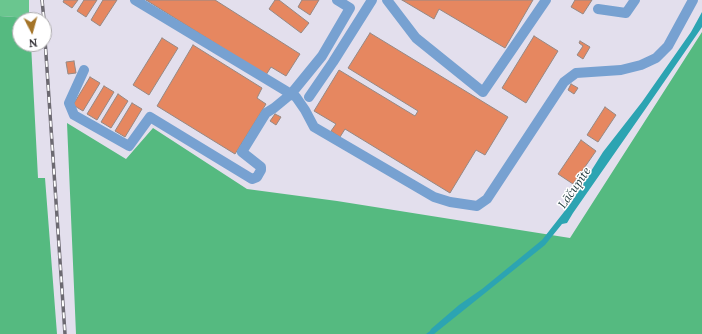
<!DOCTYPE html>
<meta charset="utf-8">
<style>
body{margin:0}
#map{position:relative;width:702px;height:334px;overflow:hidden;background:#e3dfed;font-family:Lora,serif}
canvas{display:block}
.north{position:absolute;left:12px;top:12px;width:40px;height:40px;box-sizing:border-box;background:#fff;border:1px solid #adacae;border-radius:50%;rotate:174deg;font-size:11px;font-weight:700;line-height:16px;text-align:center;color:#323035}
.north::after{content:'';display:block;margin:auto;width:14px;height:18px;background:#a47428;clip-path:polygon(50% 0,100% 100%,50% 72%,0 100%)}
</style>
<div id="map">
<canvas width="702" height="334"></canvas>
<div class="north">N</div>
</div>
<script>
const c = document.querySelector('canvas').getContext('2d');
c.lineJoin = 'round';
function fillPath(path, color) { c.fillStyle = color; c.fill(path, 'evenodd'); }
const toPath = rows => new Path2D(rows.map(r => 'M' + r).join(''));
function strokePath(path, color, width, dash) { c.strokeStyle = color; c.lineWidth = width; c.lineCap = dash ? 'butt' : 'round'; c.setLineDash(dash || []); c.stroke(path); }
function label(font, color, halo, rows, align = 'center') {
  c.font = font + ' Lora,serif'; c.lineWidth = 3; c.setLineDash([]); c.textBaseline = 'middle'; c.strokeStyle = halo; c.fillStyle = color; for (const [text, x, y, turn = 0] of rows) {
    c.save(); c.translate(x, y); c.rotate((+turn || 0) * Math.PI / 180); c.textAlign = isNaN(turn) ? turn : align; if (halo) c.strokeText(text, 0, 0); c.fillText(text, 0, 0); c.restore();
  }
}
fillPath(toPath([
 [0,0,29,0,29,18,0,16]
]), '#6ac68f');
fillPath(toPath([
 [0,16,29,18,30,20,20,20,20,44,31,44,38,178,45,178,57,334,0,334],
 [702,32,702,334,76,334,67,123,126,159,153,128,247,189,337,201,570,238]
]), '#55ba80');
fillPath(toPath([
 [702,12,702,27,644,111,573,213,567,223,562,224,545,245,434,334,426,334,430,331,431,329,459,305,482,289,542,240,571,203,603,152,642,102,691,32]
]), '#2ca4b2');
const building = toPath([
 [64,0,78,0,72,8,63,2,64,0],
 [84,0,97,0,86,17,77,11,84,0],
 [103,0,117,0,100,26,91,20,103,0],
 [146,0,215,0,300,54,286,76,271,67,266,75,146,0],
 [275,0,279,0,309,23,301,33,269,9,275,0],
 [302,0,319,0,310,15,298,7,302,0],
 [402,0,533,0,505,48,439,9,434,19,402,0],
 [575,0,592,0,583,14,571,7,575,0],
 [370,33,508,117,485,155,476,150,450,193,345,129,340,137,331,131,336,124,314,111,339,70,415,116,418,111,348,68,370,33],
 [534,36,558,51,526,103,502,88,534,36],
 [162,38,178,48,149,95,133,85,162,38],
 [580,41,590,47,583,59,577,55,583,46,579,43,580,41],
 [193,45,262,88,257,98,266,104,235,154,157,106,193,45],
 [74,61,76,73,68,74,66,62,74,61],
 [90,77,100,83,83,111,73,105,90,77],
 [571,84,578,88,574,94,568,90,571,84],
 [104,86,114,92,97,120,87,114,104,86],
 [118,94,128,101,111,128,101,122,118,94],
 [132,103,142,109,125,137,115,131,132,103],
 [605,107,616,115,598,142,587,135,605,107],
 [275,114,281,117,276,125,270,121,275,114],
 [581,140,596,151,573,184,558,174,581,140]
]);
fillPath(building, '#e68760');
strokePath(building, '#968883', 1);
strokePath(toPath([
 [135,0,296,97,305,110,314,127,434,197,450,202,477,206,487,199,564,82,576,73,621,70,641,65,656,58,668,46,693,0],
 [387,0,416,38,483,92,546,0],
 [598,9,626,13,635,0],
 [84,70,69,103,74,115,129,146,150,117,252,179,257,177,261,170,261,167,242,152,266,113,274,108,291,94,322,56,350,8,337,0],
 [309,97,333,62,372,0]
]), '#77a1d1', 10);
const rail = toPath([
 [42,0,44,20],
 [44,25,65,334]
]);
strokePath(rail, '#6c6971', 3.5);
strokePath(rail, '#fff', 2, [6]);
label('italic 12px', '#243e41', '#fff', [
 ["Lāčupīte",575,188,-55]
]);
</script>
